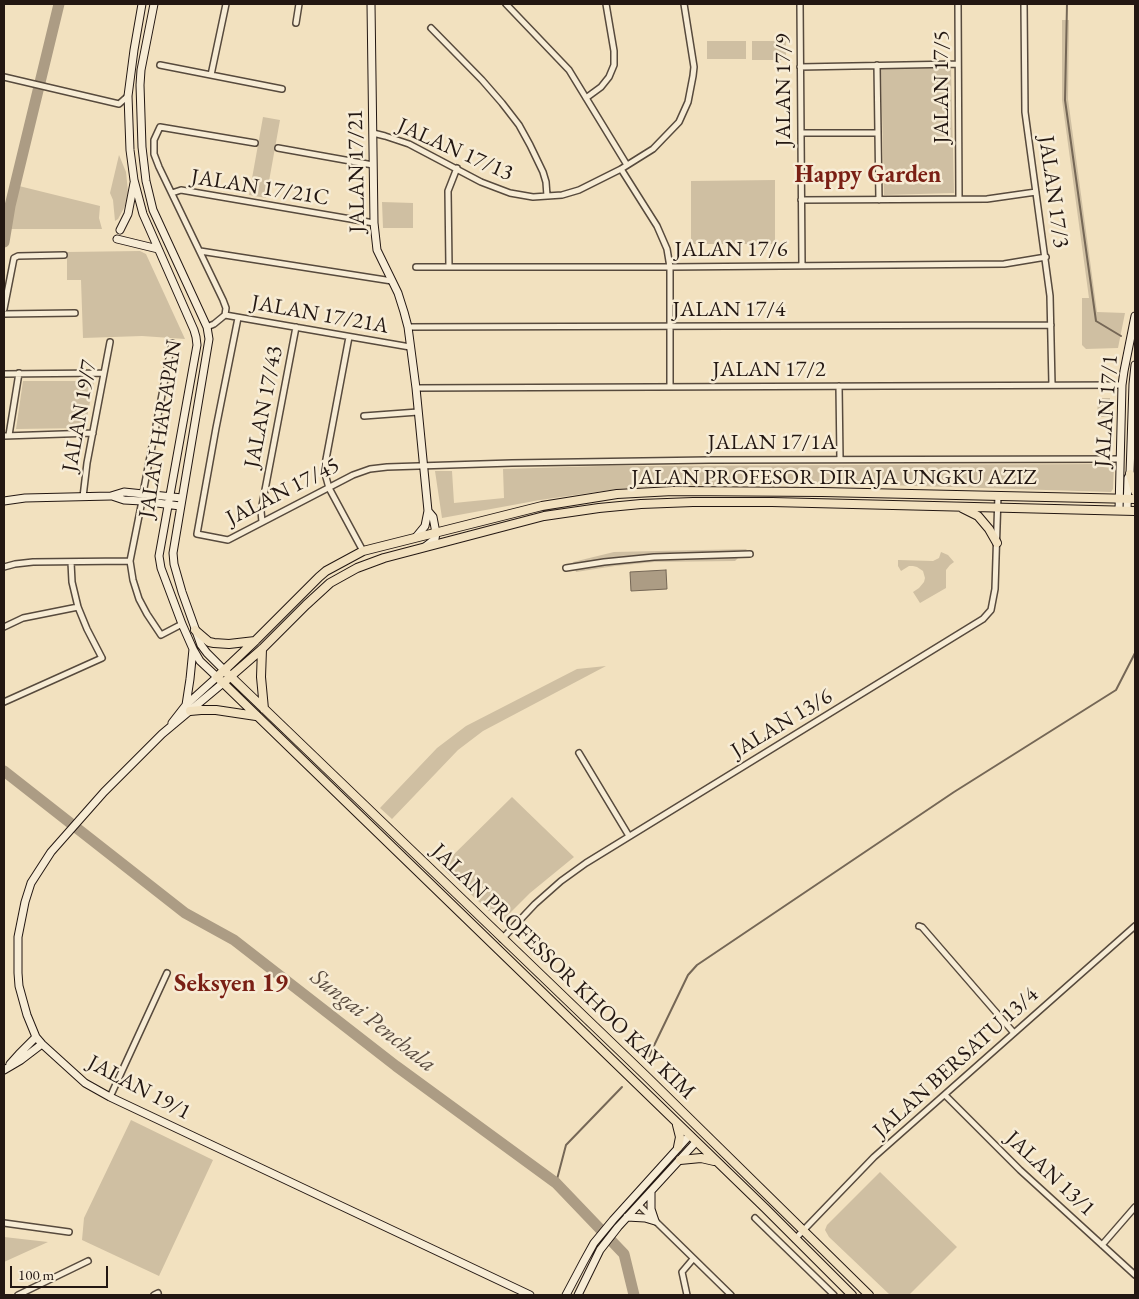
<!DOCTYPE html>
<style>
body{margin:0}
#map{position:relative;width:1139px;height:1299px;overflow:hidden;background:#f2e1bf;font-family:"EB Garamond",serif}
canvas{display:block}
.frame{position:absolute;inset:0;border:5px solid #231712;pointer-events:none}
.scale{position:absolute;left:10px;top:1266px;width:98px;height:22px;box-sizing:border-box;border:2px solid #231712;border-top:0;padding-left:6px;font-size:15px;line-height:18px;white-space:nowrap;color:#231712;-webkit-text-stroke:4px #f7ecd5;paint-order:stroke}
</style>
<div id="map">
<canvas width="1139" height="1299"></canvas>
<div class="frame"></div>
<div class="scale">100 m</div>
</div>
<script>
const c = document.querySelector('canvas').getContext('2d');
c.lineJoin = 'round';
function fillPath(path, color) { c.fillStyle = color; c.fill(path, 'evenodd'); }
const toPath = rows => new Path2D(rows.map(r => 'M' + r).join(''));
function strokePath(path, color, width, dash) { c.strokeStyle = color; c.lineWidth = width; c.lineCap = dash ? 'butt' : 'round'; c.setLineDash(dash || []); c.stroke(path); }
function label(font, color, halo, rows, align = 'center') {
  c.font = font + ' "EB Garamond",serif'; c.lineWidth = 5; c.setLineDash([]); c.textBaseline = 'middle'; c.strokeStyle = halo; c.fillStyle = color; for (const [text, x, y, turn = 0] of rows) {
    c.save(); c.translate(x, y); c.rotate((+turn || 0) * Math.PI / 180); c.textAlign = isNaN(turn) ? turn : align; if (halo) c.strokeText(text, 0, 0); c.fillText(text, 0, 0); c.restore();
  }
}
fillPath(toPath([
 [1062,20,1069,20,1068,99,1097,312,1125,313,1118,348,1086,349,1082,345,1082,298,1089,298,1062,100],
 [707,41,746,41,746,59,707,59],
 [752,41,786,41,786,60,752,60],
 [951,67,954,193,884,195,881,69],
 [263,117,280,120,266,198,249,195],
 [119,155,126,172,128,192,127,201,124,208,118,219,115,221,113,200,110,193],
 [775,180,775,244,691,244,691,181],
 [19,186,100,206,99,218,102,229,10,229],
 [382,202,413,203,413,228,383,228],
 [140,251,146,254,185,339,142,336,83,338,81,280,67,280,67,252],
 [23,381,94,381,85,428,16,429],
 [1098,398,1110,398,1110,417,1097,417],
 [1111,464,1114,467,1113,489,1111,492,821,483,665,486,618,489,540,500,442,518,435,471,452,471,454,503,504,498,503,469,601,466],
 [747,549,735,561,654,562,615,566,576,572,573,562,614,552],
 [941,552,948,555,954,562,950,565,946,570,946,588,920,603,913,592,919,588,924,582,925,578,923,571,917,567,913,566,909,566,901,571,898,566,898,560,933,561,939,558],
 [606,666,483,731,458,750,392,819,380,808,437,748,466,726,577,669],
 [512,797,574,857,530,893,501,922,441,867],
 [131,1120,213,1160,159,1276,82,1240,84,1218],
 [880,1172,957,1247,909,1295,890,1295,829,1237,825,1230,827,1225],
 [4,1237,48,1242,4,1262]
]), '#cfbfa2');
const water = toPath([
 [666,570,667,589,631,591,630,572,666,570]
]);
fillPath(water, '#ac9c84');
strokePath(water, '#756756', 1);
strokePath(toPath([
 [1067,4,1065,100,1096,321,1121,336],
 [649,1056,688,975,697,965,954,792,1116,690,1135,653],
 [556,1183,566,1145,622,1087]
]), '#756756', 2);
strokePath(toPath([
 [4,242,10,206,59,4],
 [4,771,185,913,234,940,396,1066,556,1183,624,1254,634,1295]
]), '#ac9c84', 11);
const street = toPath([
 [506,4,569,70,627,165],
 [800,4,802,266],
 [958,4,959,199],
 [1024,4,1025,112,1050,296,1052,385],
 [296,23,299,4],
 [431,28,482,80,502,103,519,125,530,145,543,172,546,182,547,196],
 [160,65,282,89],
 [877,65,879,200],
 [800,67,958,64],
 [211,75,226,4],
 [4,77,119,104,128,96],
 [586,98,601,87,609,77,614,65,614,51,606,4],
 [373,133,385,136,409,144,481,182,510,193,533,197,562,195,579,190,621,169,653,149,679,122,688,102,693,76,694,67,684,4],
 [801,133,878,133],
 [278,148,373,165],
 [621,169,657,226,667,249,670,267,670,387],
 [172,193,181,190,374,223],
 [801,200,987,199,1036,192],
 [200,251,392,281],
 [416,267,670,267,1004,264,1046,257],
 [449,267,448,191,457,168],
 [4,309,14,258,18,256,64,255],
 [4,314,75,313],
 [225,315,410,347],
 [238,318,216,428,197,534,228,540,353,475,370,469,387,467,512,463,709,460,1120,459],
 [207,327,214,324,225,315,226,308,223,300,159,167,154,154,154,140,160,127,255,143],
 [408,327,1051,325],
 [349,337,324,470,329,488,363,551],
 [4,374,104,373],
 [839,386,840,459],
 [416,388,1122,385],
 [364,416,418,412],
 [9,435,19,373],
 [4,436,93,433],
 [143,493,172,343],
 [83,497,87,463,110,342],
 [142,501,130,561,133,580,139,599,147,614,161,635,182,624],
 [262,522,261,511,296,327],
 [4,567,15,564,33,562,130,561],
 [566,568,604,562,654,557,750,554],
 [4,627,23,618,78,607],
 [4,702,102,658,87,629,78,607,72,582,71,562],
 [579,753,629,836],
 [919,926,922,927,1014,1033],
 [502,939,535,904,561,881,586,863,983,619,991,610,995,589,998,495],
 [945,1095,1020,1170,1135,1275],
 [110,1097,167,973],
 [639,1205,731,1295],
 [755,1218,834,1295],
 [4,1223,69,1232],
 [795,1239,874,1157,1135,926],
 [1102,1245,1135,1207],
 [18,1295,88,1261],
 [154,1295,158,1293],
 [687,1295,682,1272,693,1259]
]);
const secondary = toPath([
 [142,4,134,50,128,96,130,150,134,180,143,214,194,330,196,337,197,345,159,556,161,568,182,624,193,649,200,661,217,677,186,705,172,723],
 [154,4,141,70,140,85,142,147,146,181,153,210,207,327,209,339,173,553,174,564,182,592,201,645,207,653,224,670],
 [371,4,374,223,377,250,398,293,404,312,408,327,416,388,428,511,425,526,416,537],
 [120,230,128,214,134,183],
 [117,239,158,249],
 [112,496,124,500,142,501,180,506],
 [4,501,25,498,111,496,124,492,182,498],
 [1119,510,1122,385,1124,371,1135,316],
 [1127,510,1128,478,1130,474,1133,384,1135,365],
 [426,546,435,539,436,533,433,517,428,511],
 [223,683,162,734,104,792,51,852,31,883,25,902,18,937,18,973,19,986,27,1015,36,1037,42,1044,85,1083,110,1097,530,1295],
 [186,705,190,679,193,649],
 [10,1064,19,1054,36,1037],
 [4,1070,21,1060,42,1044],
 [651,1192,651,1209,655,1221],
 [627,1217,645,1218,655,1221],
 [566,1295,584,1261,594,1243,613,1220,689,1136],
 [578,1295,600,1250,618,1227,696,1142]
]);
const primary = toPath([
 [1130,474,1135,491],
 [962,508,978,516,989,529,997,543],
 [195,630,209,642,214,643,229,644,255,641],
 [262,649,261,677,264,709],
 [227,673,646,1076,869,1295],
 [223,683,262,649,306,605,330,583,357,568,384,558,544,516,599,508,641,504,693,502,772,502,1135,511],
 [190,711,201,710,216,710,256,716],
 [677,1125,680,1137,678,1147],
 [680,1160,701,1158,714,1161],
 [852,1295,765,1208,217,677,255,641,319,577,326,571,363,551,542,506,617,494,673,491,822,492,1135,499]
]);
strokePath(street, '#574a3d', 8);
strokePath(secondary, '#231712', 9);
strokePath(primary, '#231712', 10);
strokePath(street, '#f7ecd5', 5);
strokePath(secondary, '#f7ecd5', 7);
strokePath(primary, '#f2e1bf', 8);
label('22px', '#231712', '#f7ecd5', [
 ["JALAN 17/5",942,87,-90],
 ["JALAN 17/9",784,90,-90],
 ["JALAN 17/13",455,150,24],
 ["JALAN 17/21",357,171,-91],
 ["JALAN 17/21C",260,188,9],
 ["JALAN 17/3",1053,192,82],
 ["JALAN 17/6",731,250],
 ["JALAN 17/4",729,310],
 ["JALAN 17/21A",320,315,10],
 ["JALAN 17/2",769,370],
 ["JALAN 17/43",264,407,-79],
 ["JALAN 17/1",1107,411,-86],
 ["JALAN 19/7",80,416,-80],
 ["JALAN HARAPAN",161,429,-81],
 ["JALAN 17/1A",772,443],
 ["JALAN PROFESOR DIRAJA UNGKU AZIZ",834,478],
 ["JALAN 17/45",283,492,-27],
 ["JALAN 13/6",782,724,-31],
 ["JALAN PROFESSOR KHOO KAY KIM",563,972,44],
 ["JALAN BERSATU 13/4",956,1063,-42],
 ["JALAN 19/1",139,1088,28],
 ["JALAN 13/1",1050,1174,43]
]);
label('bold 24px', '#7a1f14', '#f7ecd5', [
 ["Happy Garden",868,175]
]);
label('italic 24px', '#5a4c40', '#f7ecd5', [
 ["Sungai Penchala",373,1021,38]
]);
label('bold 25px', '#7a1f14', '#f7ecd5', [
 ["Seksyen 19",231,984]
]);
</script>
